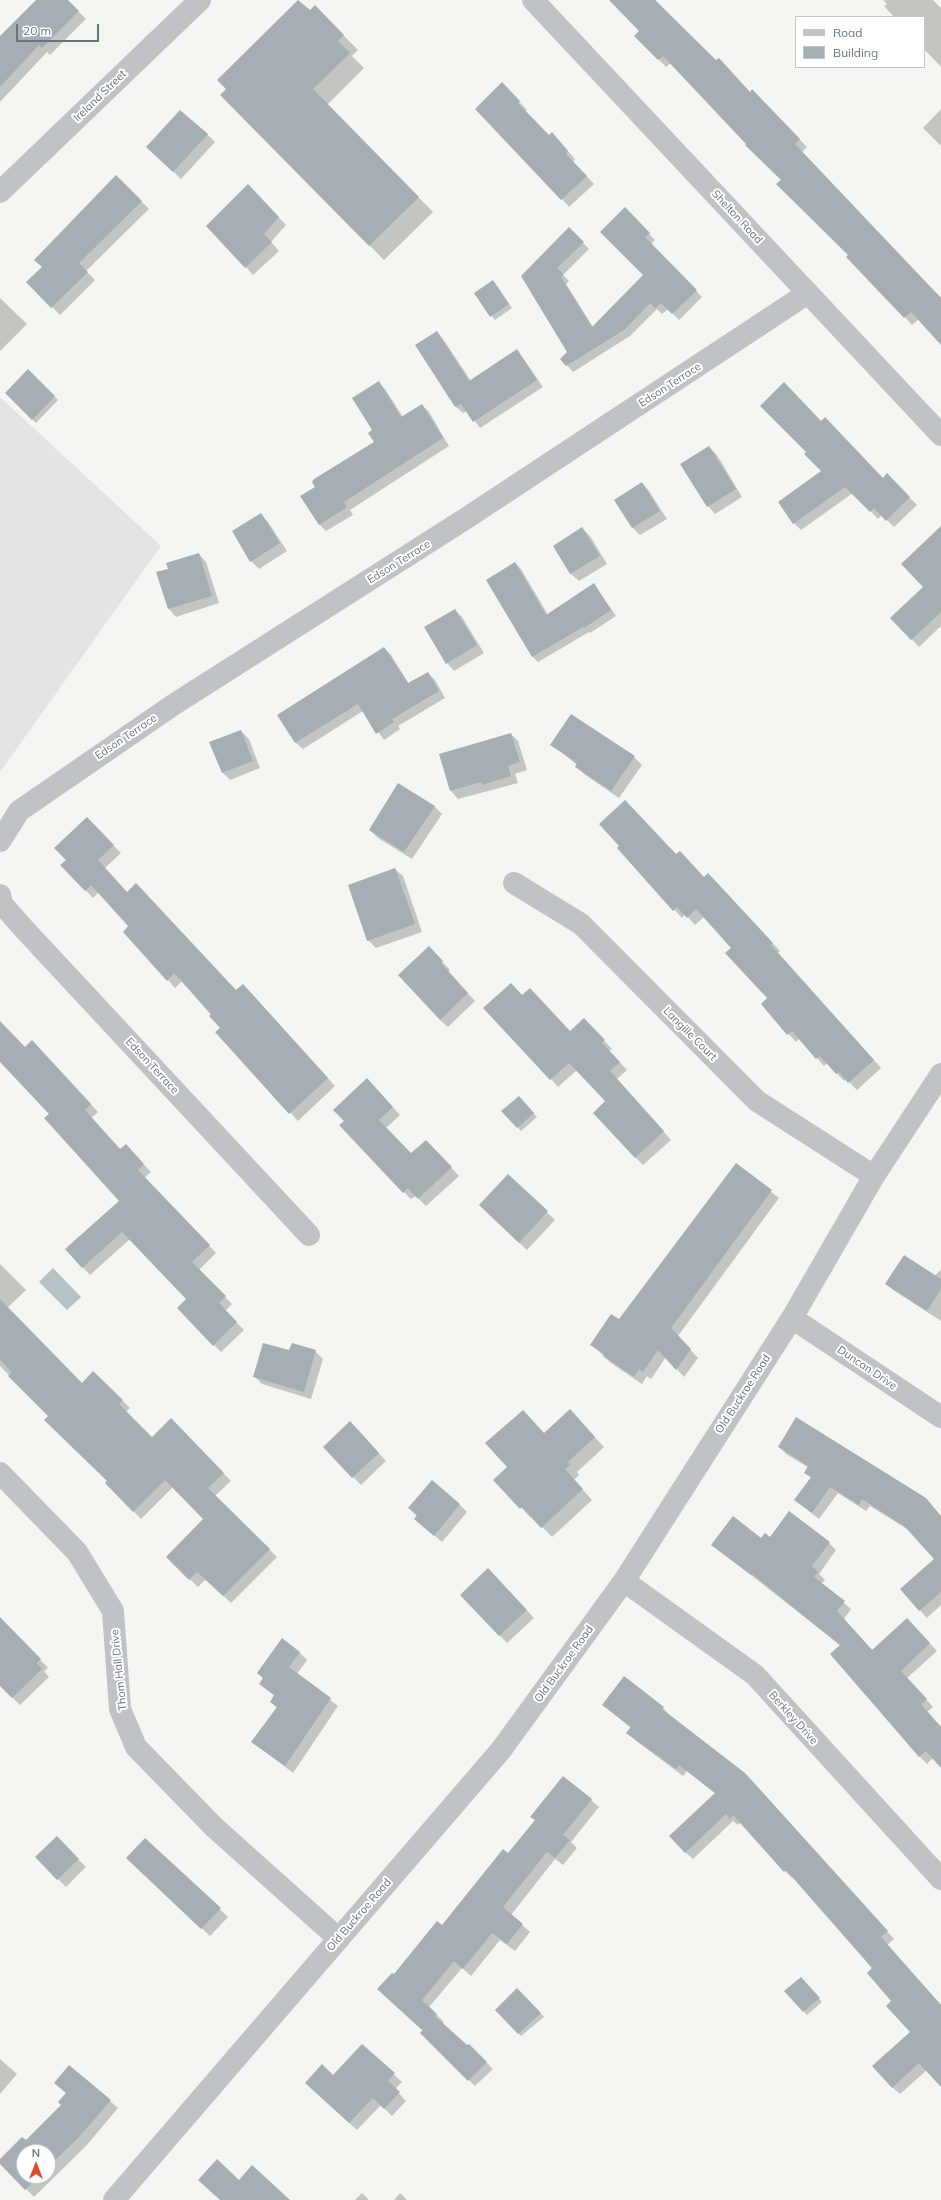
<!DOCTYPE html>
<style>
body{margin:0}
#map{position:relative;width:941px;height:2200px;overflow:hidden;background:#f5f5f2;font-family:Mulish,sans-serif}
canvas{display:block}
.legend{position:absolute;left:795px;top:16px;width:130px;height:52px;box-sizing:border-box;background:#fff;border:1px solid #c1c8cd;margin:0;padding:5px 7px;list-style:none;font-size:12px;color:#657683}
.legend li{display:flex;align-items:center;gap:8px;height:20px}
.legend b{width:20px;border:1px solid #c1c8cd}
.north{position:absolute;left:16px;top:2144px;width:40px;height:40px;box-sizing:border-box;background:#fff;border:1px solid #c1c8cd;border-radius:50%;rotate:0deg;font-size:11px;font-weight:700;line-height:16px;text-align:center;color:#657683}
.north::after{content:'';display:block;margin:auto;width:14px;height:18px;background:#e14a26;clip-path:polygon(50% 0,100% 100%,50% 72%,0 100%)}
.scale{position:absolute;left:16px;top:24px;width:83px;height:18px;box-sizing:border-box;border:2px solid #657683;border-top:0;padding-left:5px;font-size:12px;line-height:14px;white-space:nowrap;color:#657683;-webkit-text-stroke:3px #fff;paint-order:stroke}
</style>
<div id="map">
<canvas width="941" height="2200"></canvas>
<ul class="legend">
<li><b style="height:5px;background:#bfc3c6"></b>Road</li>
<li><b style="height:11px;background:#a5aeb3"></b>Building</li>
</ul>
<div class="north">N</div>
<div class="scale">20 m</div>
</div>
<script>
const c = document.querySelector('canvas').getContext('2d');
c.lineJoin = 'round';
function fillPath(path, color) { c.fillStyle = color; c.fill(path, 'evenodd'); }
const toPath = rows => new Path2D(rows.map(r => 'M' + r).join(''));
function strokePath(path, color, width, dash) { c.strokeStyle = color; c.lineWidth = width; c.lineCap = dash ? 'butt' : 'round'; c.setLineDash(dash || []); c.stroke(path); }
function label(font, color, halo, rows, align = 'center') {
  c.font = font + ' Mulish,sans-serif'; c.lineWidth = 4; c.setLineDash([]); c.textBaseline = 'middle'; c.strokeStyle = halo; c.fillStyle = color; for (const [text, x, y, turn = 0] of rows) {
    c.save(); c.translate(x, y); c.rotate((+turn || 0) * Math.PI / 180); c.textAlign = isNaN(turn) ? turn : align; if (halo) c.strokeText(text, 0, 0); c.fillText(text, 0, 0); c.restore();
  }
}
fillPath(toPath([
 [0,397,161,546,0,772]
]), '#e3e4e3');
fillPath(toPath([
 [53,1268,81,1297,67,1310,39,1282]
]), '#b5c2c6');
fillPath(toPath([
 [38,0,67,0,86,19,50,55,47,52,0,102,0,38],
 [610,0,655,0,716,62,750,93,752,91,807,147,801,153,941,298,941,344,919,319,912,325,905,317,782,180,671,63,666,67,636,36,640,31],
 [883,0,933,0,941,8,941,67,924,49,924,17,894,17,884,6,887,4],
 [299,1,310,12,315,7,358,50,352,56,364,68,327,105,433,212,384,260,222,95,227,89,218,80],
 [502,84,527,110,525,111,549,136,559,141,575,159,573,162,594,184,569,207,562,199],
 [941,109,941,146,923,128],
 [207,134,215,142,181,179,155,154],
 [116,176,149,209,86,271,95,280,60,315,27,282,43,267],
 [255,193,286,225,271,242,279,251,253,275,246,267],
 [625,209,655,240,651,244,702,297,679,320,668,309,662,314,657,309,630,336,573,372,567,365,569,352,522,276,569,229,589,249,563,275,569,281,566,284,593,327,644,275],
 [496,285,512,308,495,320,475,294],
 [0,298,27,324,0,351],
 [437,332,443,339,471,381,517,351,523,358,543,387,480,428,467,411,463,413,456,407],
 [28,371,58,400,36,423,6,393],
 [378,382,385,389,403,417,422,405,429,412,449,446,350,510,353,515,326,531,319,524,316,487,376,442,373,431],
 [821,422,883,479,887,475,917,505,894,527,882,515,878,519,853,493,801,530,794,523,822,472],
 [709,447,717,455,742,497,715,514,708,506],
 [642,483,649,491,667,519,640,535,632,527],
 [261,514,268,522,287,551,259,569,251,561],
 [582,528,590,536,607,564,579,581,571,574,554,546],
 [941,544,941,626,919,647,892,618,924,587],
 [199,554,206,562,219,603,176,617,169,609,158,572,169,569],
 [515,563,521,569,548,615,594,584,616,616,590,633,589,632,538,662,532,656],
 [455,610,462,617,484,653,454,671,447,663],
 [384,648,391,655,409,684,428,673,435,680,445,698,398,726,400,729,384,740,363,711,303,749,296,743,279,715],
 [241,731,249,739,260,768,230,780,222,772],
 [511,734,518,741,527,770,515,774,518,783,458,799,451,791,440,755],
 [552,744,634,757,642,765,619,798,584,774,577,766,577,765],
 [434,806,442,814,412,859,378,838,370,830],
 [87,819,121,853,105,868,127,893,236,991,251,993,335,1086,298,1121,216,1032,222,1028,182,981,175,988,168,980,130,926,99,892,93,898,62,865,67,860],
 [618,848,676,856,704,878,716,882,780,951,778,953,881,1068,857,1090,846,1079,844,1081,827,1063,824,1066,800,1038,796,1042,762,1004,768,998,733,948,704,917,695,925,685,914,682,918],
 [395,869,403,876,422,932,376,948,368,940],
 [436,955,450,970,448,972,475,1001,448,1027,440,1020],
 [0,1022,25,1048,39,1049,98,1112,91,1118,121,1150,133,1153,151,1172,144,1178,216,1253,199,1270,232,1304,225,1311,244,1330,221,1352,178,1308,188,1299,130,1239,90,1275,66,1249,120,1201,50,1114,0,1061],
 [591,1027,612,1049,609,1051,627,1070,617,1079,671,1140,643,1165,635,1157,607,1102,577,1070,558,1087,551,1079,570,1032],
 [374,1087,400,1115,386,1128,411,1155,426,1141,459,1176,426,1206,416,1196,411,1199,404,1192,345,1121],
 [522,1100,537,1117,521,1131,503,1111],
 [736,1164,779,1198,678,1336,698,1358,684,1377,666,1357,651,1379,647,1376,642,1384,611,1363,592,1345,619,1321],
 [508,1175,555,1220,527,1250,488,1213],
 [0,1264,26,1290,0,1315],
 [941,1270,941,1321,893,1290,886,1283,934,1276],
 [0,1324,82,1384,93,1372,130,1408,126,1412,152,1438,171,1420,231,1481,215,1496,277,1557,231,1603,206,1579,198,1587,167,1557,205,1519,173,1487,141,1519,106,1483,108,1481,49,1416,0,1366],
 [290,1351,315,1351,323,1359,311,1399,262,1384,254,1376],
 [580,1421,604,1447,577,1472,579,1475,574,1480,592,1500,552,1537,532,1517,531,1518,495,1480,544,1434],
 [358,1430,386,1461,361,1485,324,1447],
 [779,1446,941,1516,941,1605,927,1618,901,1589,935,1559,912,1532,870,1506,866,1511,838,1493,819,1519,795,1500,811,1478,806,1473,809,1468,786,1454],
 [459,1504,467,1512,442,1542,415,1519,417,1516,409,1508],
 [770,1538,829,1543,836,1550,819,1574,825,1580,821,1584,851,1609,844,1619,873,1651,914,1627,937,1651,907,1678,933,1707,927,1712,941,1727,941,1767,933,1758,927,1764,920,1757,832,1654,841,1646,713,1545],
 [496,1577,534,1618,507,1643,461,1595],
 [0,1618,48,1668,44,1671,49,1677,20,1705,0,1685],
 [299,1652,307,1660,297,1674,338,1706,293,1773,253,1742,277,1708,271,1702,275,1696,260,1684,264,1679,258,1673],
 [603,1705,663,1708,670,1716,753,1782,894,1939,887,1945,941,2005,941,2085,927,2070,900,2094,892,2087,912,2032,873,1969,794,1877,792,1878,785,1871,741,1822,738,1825,733,1821,693,1859,685,1852,716,1794,687,1771,683,1776,635,1740,628,1733,631,1728],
 [591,1800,599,1807,571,1842,577,1848,563,1865,555,1859,511,1915,530,1932,515,1951,500,1940,471,1976,462,1968,429,2007,444,2022,442,2024,467,2047,469,2045,493,2069,475,2086,421,2033,424,2031,386,1997,394,1975,442,1927,508,1854,536,1821,532,1817],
 [57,1838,86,1867,66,1887,36,1857],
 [145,1839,228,1917,210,1936,135,1866],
 [804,1982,822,2002,807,2015,786,1991],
 [517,1990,544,2017,521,2036,496,2010],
 [362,2045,402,2082,395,2089,406,2101,392,2116,381,2105,357,2130,314,2090,333,2076],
 [0,2059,17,2074,0,2094],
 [110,2101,118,2108,86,2146,34,2197,0,2162,26,2142],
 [24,2152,48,2152,48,2176,24,2176],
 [362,2193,369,2200,355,2200],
 [400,2193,407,2200,394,2200]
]), '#0003');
fillPath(toPath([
 [36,0,68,0,79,11,42,48,39,45,0,87,0,36],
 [298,0,310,10,315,5,344,35,338,41,350,53,313,89,419,197,369,246,220,95,226,89,217,80],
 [609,0,655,0,716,60,719,58,750,92,752,89,800,139,795,144,941,298,941,345,911,312,904,318,846,257,848,255,776,184,781,180,745,145,746,144,663,56,658,60,634,36,639,31],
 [502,82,520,101,518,103,549,135,552,132,568,151,566,154,587,176,561,200,475,109],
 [180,110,208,134,173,172,146,147],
 [116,175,142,201,79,263,88,272,51,308,26,282,42,267,34,260],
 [248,184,279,217,264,234,272,242,245,268,206,226],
 [625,207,650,233,645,237,697,290,672,314,661,303,655,308,650,303,624,330,566,366,560,359,567,352,521,276,569,227,584,242,557,268,563,274,561,277,592,327,643,275,600,232],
 [493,280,509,304,490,317,474,293],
 [437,331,469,381,517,349,537,380,473,422,461,404,455,407,415,345],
 [28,369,55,396,32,420,5,393],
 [379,381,401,417,422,404,443,438,344,502,347,507,319,525,300,496,315,487,312,482,314,479,374,442,368,433,372,430,352,398],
 [784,382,821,421,825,417,883,478,887,473,910,497,886,521,874,508,870,512,845,487,793,524,778,502,821,471,804,454,806,452,760,406],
 [709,446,736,489,707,507,680,464],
 [642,482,660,511,632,528,614,500],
 [261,513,280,543,250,562,232,531],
 [941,526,941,612,911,640,890,618,923,587,901,564],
 [582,527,600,556,570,574,553,546],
 [199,553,212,596,168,609,156,572,168,569,166,563],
 [515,562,546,615,594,583,611,610,584,628,583,627,532,657,486,580],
 [455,609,477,645,446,664,424,627],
 [384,647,408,683,428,672,439,691,392,719,394,722,376,734,358,704,295,743,277,715],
 [571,714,635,756,611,791,575,767,577,763,550,745],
 [241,730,253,761,222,773,209,742],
 [511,733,520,762,508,766,511,776,482,785,481,782,450,791,439,754],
 [398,783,435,806,404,852,369,830],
 [625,800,676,854,680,851,704,877,708,873,773,943,771,945,874,1060,848,1083,839,1072,836,1074,820,1056,816,1059,792,1031,787,1035,761,1004,767,998,725,953,731,948,696,909,687,918,677,907,673,911,617,848,619,846,599,824],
 [87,817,114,845,98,860,127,892,136,883,236,990,243,984,328,1078,289,1114,215,1032,220,1028,209,1016,211,1014,174,973,167,981,123,932,128,926,91,885,85,891,60,865,66,860,54,848],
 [395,868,415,924,367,941,348,885],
 [429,946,443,961,441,963,468,993,440,1020,398,975],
 [511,983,522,995,530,988,570,1031,584,1018,605,1040,602,1043,620,1062,610,1071,664,1131,635,1158,593,1113,605,1101,569,1063,550,1080,483,1008],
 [0,1021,25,1047,32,1040,91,1104,85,1110,120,1149,126,1144,144,1164,138,1170,210,1245,192,1262,226,1296,219,1303,237,1322,213,1346,177,1308,186,1299,122,1232,82,1268,65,1249,119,1201,44,1118,49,1114,0,1062],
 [367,1078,393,1107,379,1120,411,1153,426,1140,452,1167,418,1199,408,1188,403,1193,339,1125,344,1121,333,1110],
 [519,1096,534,1113,517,1128,501,1111],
 [736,1163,772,1190,671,1328,691,1349,676,1370,658,1350,643,1372,639,1369,634,1377,603,1356,604,1354,590,1345,611,1314,619,1319],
 [508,1174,548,1211,519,1243,479,1205],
 [904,1255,941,1279,941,1289,927,1311,885,1284],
 [0,1299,82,1383,93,1371,123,1400,119,1404,152,1437,171,1418,224,1473,208,1488,270,1549,223,1596,197,1572,189,1580,166,1557,203,1519,165,1480,133,1512,105,1483,107,1481,44,1420,48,1416,8,1376,12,1372,0,1360],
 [263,1343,289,1350,292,1343,316,1350,304,1392,253,1377],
 [570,1409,595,1437,568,1462,570,1465,565,1469,583,1489,541,1528,522,1507,520,1509,493,1480,507,1467,485,1443,523,1410,544,1433],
 [796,1417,926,1498,941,1516,941,1592,919,1611,900,1589,934,1559,905,1527,862,1499,859,1505,830,1487,812,1513,794,1500,811,1477,804,1473,808,1466,778,1447],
 [350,1421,379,1453,352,1478,323,1447],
 [432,1480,460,1504,434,1536,414,1519,417,1515,408,1508],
 [789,1511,830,1542,812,1566,818,1572,814,1577,845,1601,837,1611,872,1650,907,1618,930,1643,901,1671,927,1699,921,1704,941,1727,941,1768,926,1751,919,1757,830,1654,840,1645,752,1574,751,1575,711,1545,733,1516,761,1538,765,1533,770,1537],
 [488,1568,527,1610,499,1636,460,1595],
 [0,1617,41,1659,37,1663,42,1669,12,1698,0,1686],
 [282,1638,300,1652,289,1667,331,1698,285,1766,251,1742,277,1707,270,1702,274,1695,259,1684,263,1678,257,1673],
 [624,1676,664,1707,662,1709,745,1773,888,1931,881,1937,941,2005,941,2087,919,2063,892,2088,872,2066,910,2032,886,2006,891,2001,867,1973,872,1968,786,1870,784,1872,733,1815,730,1819,726,1814,685,1853,669,1836,715,1793,679,1765,676,1769,626,1733,631,1727,602,1705],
 [563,1776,592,1799,563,1835,570,1840,555,1858,547,1852,503,1907,523,1924,507,1944,492,1933,463,1969,454,1961,422,2000,437,2014,422,2030,377,1989,392,1973,394,1974,437,1921,442,1925,503,1849,508,1853,535,1820,530,1817],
 [57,1836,79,1859,57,1880,35,1857],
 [145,1838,221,1908,201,1929,126,1858],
 [801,1977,820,1998,803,2012,784,1991],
 [517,1988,541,2013,518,2034,495,2010],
 [435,2016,467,2045,469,2044,487,2062,468,2081,420,2033],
 [362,2044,395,2073,388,2081,400,2092,384,2109,373,2098,349,2123,305,2083,322,2064,333,2075],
 [69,2065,111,2100,78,2138,48,2167,48,2152,24,2152,24,2176,39,2176,25,2190,0,2164,0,2159,22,2137,26,2140,61,2105,58,2102,66,2093,54,2083],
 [217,2159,239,2180,252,2165,290,2200,220,2200,198,2180]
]), '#a5aeb3');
strokePath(toPath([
 [533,0,941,435],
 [0,192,200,0],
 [0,841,19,811,173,705,465,519,808,293],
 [514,883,581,924,757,1101,874,1176],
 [0,895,2,904,25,930,309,1235],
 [792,1318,941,1417],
 [0,1473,77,1552,113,1611,120,1709,136,1747,214,1827,339,1939],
 [624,1581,755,1675,941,1879],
 [114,2200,501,1750,624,1581,792,1318,874,1176,941,1074]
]), '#bfc3c6', 22);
label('11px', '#657683', '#fff', [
 ["Ireland Street",100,96,-44],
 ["Shelton Road",737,217,47],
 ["Edson Terrace",670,385,-33],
 ["Edson Terrace",399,562,-32],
 ["Edson Terrace",126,737,-34],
 ["Langille Court",690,1034,45],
 ["Edson Terrace",152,1066,47],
 ["Duncan Drive",867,1368,34],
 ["Old Buckroe Road",743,1394,-57],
 ["Old Buckroe Road",564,1664,-54],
 ["Thom Hall Drive",119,1670,-96],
 ["Berkley Drive",793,1718,48],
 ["Old Buckroe Road",359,1915,-49]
]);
</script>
